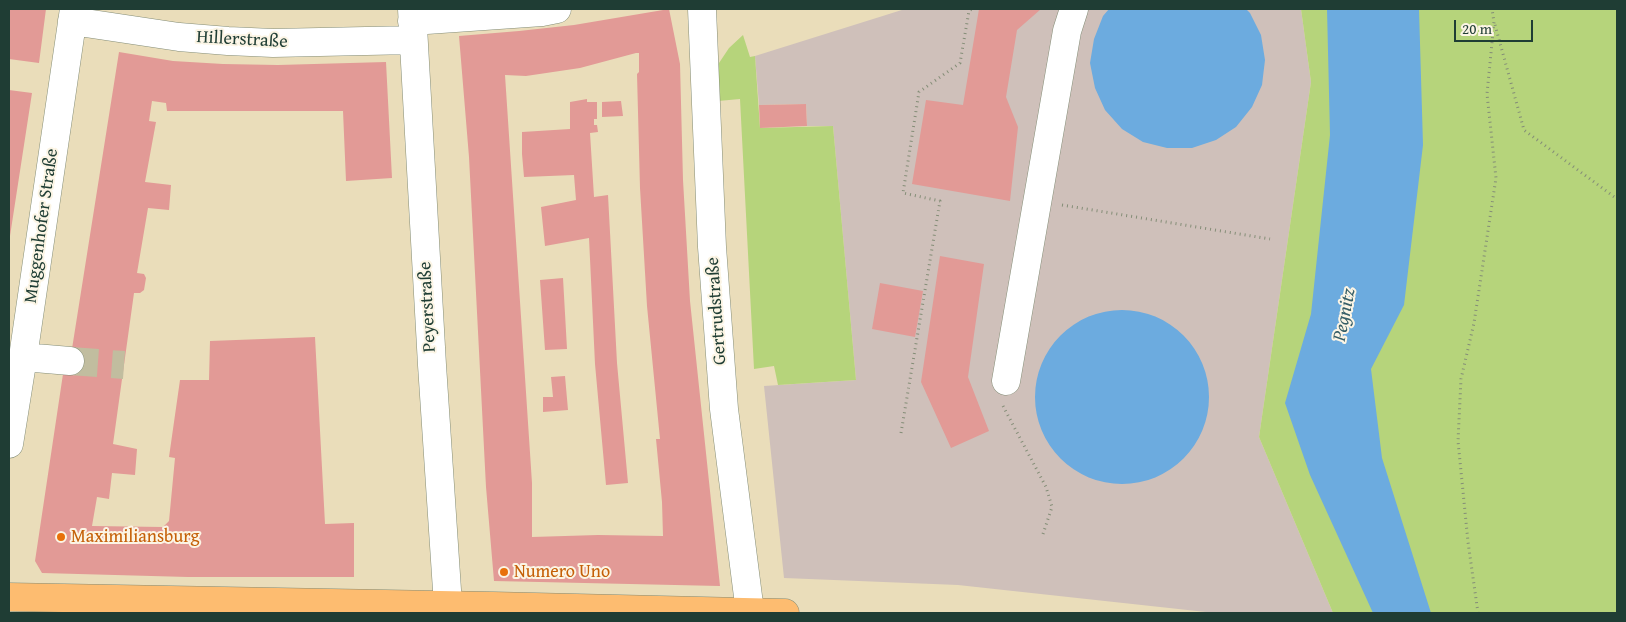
<!DOCTYPE html>
<meta charset="utf-8">
<style>
body{margin:0}
#map{position:relative;width:1626px;height:622px;overflow:hidden;background:#eaddba;font-family:"Gentium Book Plus",serif}
canvas{display:block}
.frame{position:absolute;inset:0;border:10px solid #1f3d34;pointer-events:none}
.scale{position:absolute;left:1454px;top:20px;width:79px;height:22px;box-sizing:border-box;border:2px solid #1f3d34;border-top:0;padding-left:6px;font-size:15px;line-height:18px;white-space:nowrap;color:#1f3d34;-webkit-text-stroke:4px #fcf5e5;paint-order:stroke}
</style>
<div id="map">
<canvas width="1626" height="622"></canvas>
<div class="frame"></div>
<div class="scale">20 m</div>
</div>
<script>
const c = document.querySelector('canvas').getContext('2d');
c.lineJoin = 'round';
function fillPath(path, color) { c.fillStyle = color; c.fill(path, 'evenodd'); }
const toPath = rows => new Path2D(rows.map(r => 'M' + r).join(''));
function strokePath(path, color, width, dash) { c.strokeStyle = color; c.lineWidth = width; c.lineCap = dash ? 'butt' : 'round'; c.setLineDash(dash || []); c.stroke(path); }
function label(font, color, halo, rows, align = 'center') {
  c.font = font + ' "Gentium Book Plus",serif'; c.lineWidth = 4; c.setLineDash([]); c.textBaseline = 'middle'; c.strokeStyle = halo; c.fillStyle = color; for (const [text, x, y, turn = 0] of rows) {
    c.save(); c.translate(x, y); c.rotate((+turn || 0) * Math.PI / 180); c.textAlign = isNaN(turn) ? turn : align; if (halo) c.strokeText(text, 0, 0); c.fillText(text, 0, 0); c.restore();
  }
}
fillPath(toPath([
 [905,9,1301,9,1311,82,1259,437,1333,613,1215,613,958,585,784,578,764,386,856,380,833,126,807,126,806,104,759,105,755,56]
]), '#cfc0ba');
fillPath(toPath([
 [1301,9,1617,9,1617,613,1333,613,1259,437,1311,82],
 [743,35,750,57,755,56,760,128,833,126,856,380,778,385,774,366,754,369,740,99,718,101,715,69,729,48]
]), '#b6d47b');
fillPath(toPath([
 [1109,9,1246,9,1250,13,1261,35,1265,60,1262,85,1252,107,1236,127,1216,140,1192,148,1167,148,1143,142,1122,129,1105,110,1095,88,1090,63,1094,39,1103,16],
 [1327,9,1419,9,1423,145,1404,305,1371,369,1382,458,1431,613,1373,613,1310,475,1285,403,1311,314,1330,135],
 '1035 397a87 87 0 1 1 174 0a87 87 0 1 1-174 0Z'
]), '#6cabdf');
fillPath(toPath([
 [9,9,46,9,39,63,9,59],
 [669,9,680,64,683,180,690,301,720,586,494,581,486,487,469,157,459,36,519,31,574,25],
 [636,53,639,53,639,72,637,74,640,188,647,306,660,439,656,439,662,502,663,536,598,535,532,537,532,483,505,75,526,76,580,68],
 [979,9,1041,9,1017,30,1006,97,1018,127,1010,201,912,184,926,100,963,105],
 [119,52,173,61,223,64,278,65,386,62,392,178,346,181,343,111,167,111,166,103,152,101,149,121,156,122,145,182,171,185,169,210,148,208,137,273,144,274,146,278,144,290,140,293,134,293,113,444,137,449,135,475,112,473,109,499,97,497,92,526,163,527,169,521,175,458,169,457,180,380,209,380,210,341,315,337,325,524,354,523,354,577,188,577,42,573,35,561,63,374,68,374],
 [9,90,32,93,10,236,9,236],
 [587,99,587,102,597,102,597,119,594,119,594,125,597,125,598,132,590,133,594,197,608,195,617,363,628,483,606,485,595,364,589,238,545,246,541,207,576,200,574,175,524,177,522,154,522,132,570,129,570,102],
 [621,101,623,116,602,117,602,102],
 [806,104,807,126,760,128,759,105],
 [940,256,984,264,968,377,989,431,951,448,921,382],
 [563,278,567,349,545,350,540,280],
 [880,283,923,291,915,337,872,329],
 [565,376,568,410,543,412,543,397,553,397,551,377]
]), '#e29a96');
strokePath(toPath([
 [70,361,124,365]
]), '#c1bd9f', 28, [28, 14]);
const minor = toPath([
 [412,9,432,365,448,605],
 [702,9,712,247,724,409,750,612],
 [72,21,179,37,228,41,273,43,413,40],
 [412,21,542,12,557,9],
 [23,357,70,361],
 [1006,381,1067,31,1074,9],
 [9,444,23,357,74,9]
]);
const major = toPath([
 [9,597,493,606,785,613]
]);
strokePath(minor, '#848d77', 29);
strokePath(major, '#848d77', 29);
strokePath(toPath([
 [1495,25,1524,130,1617,199],
 [1062,205,1270,239],
 [1003,406,1046,487,1052,507,1043,534],
 [901,433,940,201,903,193,919,92,960,63,969,11,972,9],
 [1478,613,1468,542,1458,441,1461,379,1474,323,1496,178,1487,94,1494,22,1492,9]
]), '#848d77', 3, [1, 4]);
strokePath(minor, '#fff', 28);
strokePath(major, '#fdbc70', 28);
for (const [x, y, r, color] of [
 [61,537,5,"#e8710a"],
 [504,572,5,"#e8710a"]
]) { const dot = new Path2D(); dot.arc(x, y, r, 0, 2 * Math.PI); c.fillStyle = color; c.fill(dot); strokePath(dot, '#fcf5e5', 2); }
label('18px', '#1f3d34', '#fcf5e5', [
 ["Hillerstraße",242,40,3],
 ["Muggenhofer Straße",42,226,-82],
 ["Peyerstraße",428,307,-93],
 ["Gertrudstraße",717,311,-94]
]);
label('18px', '#c56008', '#fcf5e5', [
 ["Maximiliansburg",71,537],
 ["Numero Uno",514,572]
], 'left');
label('italic 19px', '#365e67', '#fcf5e5', [
 ["Pegnitz",1345,315,-79]
]);
</script>
